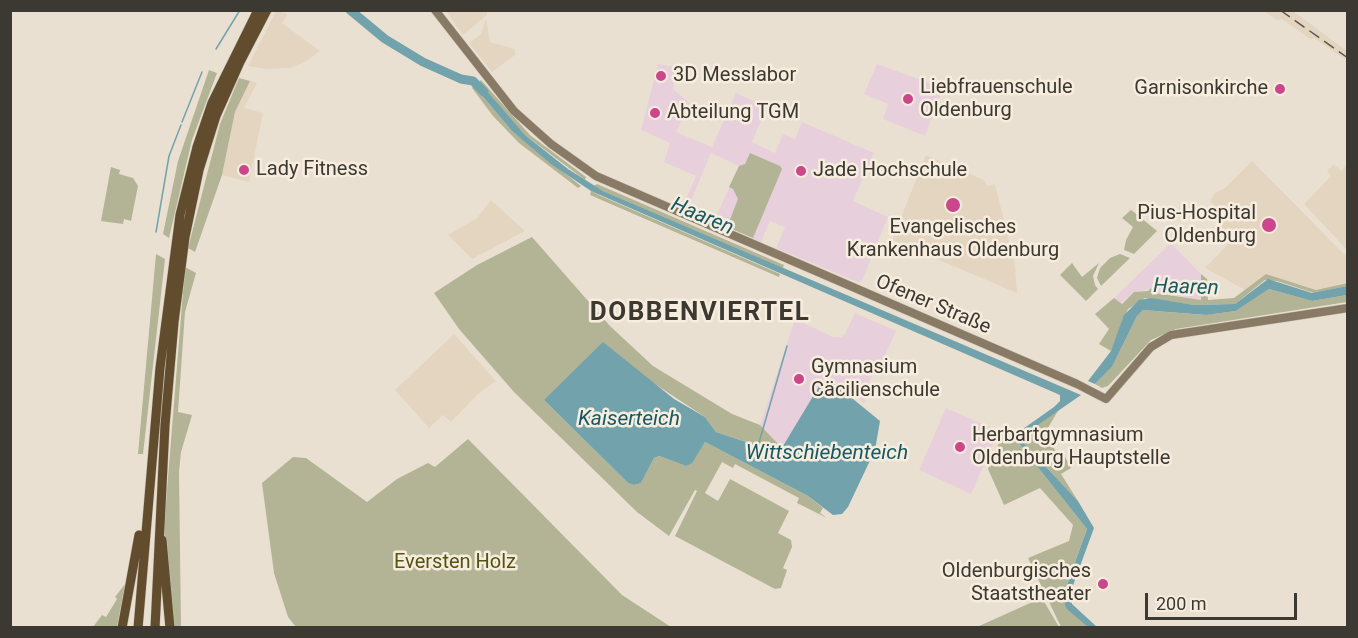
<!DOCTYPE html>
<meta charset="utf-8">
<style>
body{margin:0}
#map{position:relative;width:1358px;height:638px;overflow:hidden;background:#eae0d1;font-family:Roboto,sans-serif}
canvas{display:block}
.frame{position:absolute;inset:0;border:12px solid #3c3832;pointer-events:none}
.scale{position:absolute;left:1145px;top:593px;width:152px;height:27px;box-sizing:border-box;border:3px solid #3c3832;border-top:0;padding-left:8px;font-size:18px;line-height:21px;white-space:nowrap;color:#3c3832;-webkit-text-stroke:4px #f7edde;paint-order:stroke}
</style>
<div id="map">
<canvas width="1358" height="638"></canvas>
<div class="frame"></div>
<div class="scale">200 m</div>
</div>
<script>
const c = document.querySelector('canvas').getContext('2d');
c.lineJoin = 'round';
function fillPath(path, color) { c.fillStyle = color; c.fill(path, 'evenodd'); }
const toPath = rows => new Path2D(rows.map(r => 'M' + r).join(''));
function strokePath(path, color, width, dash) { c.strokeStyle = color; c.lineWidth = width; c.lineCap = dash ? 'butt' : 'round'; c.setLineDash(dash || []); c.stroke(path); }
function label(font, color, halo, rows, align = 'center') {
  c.font = font + ' Roboto,sans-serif'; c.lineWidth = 5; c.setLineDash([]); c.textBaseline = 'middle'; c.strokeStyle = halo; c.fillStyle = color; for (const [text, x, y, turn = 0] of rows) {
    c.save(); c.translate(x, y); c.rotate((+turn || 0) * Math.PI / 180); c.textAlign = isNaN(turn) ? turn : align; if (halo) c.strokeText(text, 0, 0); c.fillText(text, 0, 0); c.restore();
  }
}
fillPath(toPath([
 [276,11,288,14,282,23,320,51,305,62,290,68,266,69,248,66],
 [446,11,487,11,487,15,463,35],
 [1264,11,1293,11,1347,51,1347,61,1314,38,1310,39,1282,19,1277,20],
 [486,18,490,42,515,49,515,55,492,72,469,43,481,34],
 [250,81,257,83,244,108,263,113,249,182,222,175,235,112],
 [926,155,984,180,987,186,995,184,1015,266,1017,293,892,240],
 [1252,161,1347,257,1347,282,1316,290,1266,274,1245,290,1205,268,1228,244,1215,230,1226,220,1210,201,1215,193,1225,188],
 [1334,164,1341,171,1347,165,1347,250,1304,204,1331,176,1327,171],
 [491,200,525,231,472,259,448,235,477,218],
 [454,334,496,381,478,394,451,422,443,415,429,428,395,390]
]), '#e4d5c0');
fillPath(toPath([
 [658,64,675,67,673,89,690,103,676,132,712,147,736,93,767,107,752,142,775,153,783,134,795,139,802,122,874,153,853,201,888,217,862,281,858,282,776,248,785,227,770,221,761,242,714,221,739,166,711,153,687,210,682,208,696,176,664,162,670,143,641,130],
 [877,64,943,88,925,136,883,119,888,104,864,94],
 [1171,243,1201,274,1201,300,1155,293,1152,289,1134,292,1120,304,1114,298],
 [855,313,896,331,880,367,877,366,869,382,873,384,864,403,826,376,782,448,760,425,795,319,833,337,841,337,845,334],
 [946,408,999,431,971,494,919,470]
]), '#e7d0dc');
fillPath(toPath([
 [209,70,217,73,192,140,169,238,163,234,178,161],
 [239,78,250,81,235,112,222,175,195,252,188,248,220,124],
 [481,80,530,135,586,177,585,180,525,135,508,118,479,82],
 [474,86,512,131,581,186,578,188,519,143,493,116,472,88],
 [750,153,780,166,782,169,753,238,727,227,738,199,733,189,729,187,739,166,745,164],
 [111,167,120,170,119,174,133,178,138,186,131,221,124,219,123,224,101,221],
 [597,184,784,265,783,268,603,191,594,186],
 [591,191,601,196,780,274,779,277,590,195],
 [1129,208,1157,231,1134,254,1124,250,1126,240,1133,227,1122,218,1131,210],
 [532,237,610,326,653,366,732,414,760,425,782,448,777,456,771,456,758,446,716,432,705,417,646,378,544,400,628,483,634,485,641,483,654,458,661,456,686,466,705,442,808,496,823,508,820,513,827,518,797,503,799,498,735,464,733,468,722,462,705,493,718,501,730,479,789,511,778,533,791,540,792,547,783,568,787,570,781,588,775,589,675,536,697,491,695,490,669,536,637,512,514,392,459,329,434,293,477,265],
 [156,254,165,259,143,454,138,454],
 [1120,254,1130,258,1101,286,1097,278,1100,268,1110,258],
 [1072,263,1082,277,1099,263,1093,276,1095,285,1098,289,1086,301,1060,275],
 [185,267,196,273,185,312,178,412,192,415,181,452,179,472,181,627,170,627,165,566,165,515],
 [1201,274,1207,279,1208,300,1234,298,1266,274,1316,290,1347,283,1347,286,1314,293,1277,281,1265,280,1235,304,1194,305,1145,298,1128,309,1111,351,1099,344,1109,329,1095,314,1114,298,1122,304,1134,292,1148,291,1151,288,1155,293,1201,300],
 [1269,289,1312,301,1347,295,1347,302,1176,329,1151,340,1108,386,1102,388,1095,384,1112,367,1137,316,1143,310,1205,315,1236,311],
 [1059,409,1045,433,1059,457,1064,455,1071,468,1061,474,1078,501,1019,438],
 [1004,431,1013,436,1087,529,1063,596,1088,627,1061,627,1028,558,1069,541,1073,525,1040,488,1004,505,988,469],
 [468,439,622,595,671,627,296,627,288,617,274,573,262,483,293,457,306,458,367,502,397,479,428,463,435,467],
 [125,584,117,627,93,627,102,615,106,617,117,599,115,597],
 [1042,598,1059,627,977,627,1039,599]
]), '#b2b495');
fillPath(toPath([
 [479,82,525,135,568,169,603,191,1081,395,1019,438,1078,501,1094,528,1071,591,1072,604,1097,627,1088,627,1066,608,1063,596,1087,529,1013,436,1054,407,1060,401,1060,395,591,191,551,164,512,131,474,86],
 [1268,279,1312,293,1347,286,1347,295,1312,301,1269,289,1236,311,1206,315,1143,310,1137,316,1112,367,1095,384,1088,381,1111,351,1124,315,1139,300,1151,298,1194,305,1235,304],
 [603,342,674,399,705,417,716,432,758,446,771,456,777,456,821,383,831,381,880,421,875,450,848,507,842,514,833,515,808,496,705,442,692,463,686,466,660,456,654,458,641,483,634,485,628,483,544,400]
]), '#72a2ac');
strokePath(toPath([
 [216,49,240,10],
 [182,122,202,72],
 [156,232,169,156,181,125],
 [758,446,787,346]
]), '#72a2ac', 1.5);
strokePath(toPath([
 [350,10,385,39,423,62,461,79,473,81,484,92]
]), '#72a2ac', 9);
const secondary = toPath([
 [435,10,514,111,551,144,596,176,1077,384,1106,399,1151,347,1171,335,1348,308]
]);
const motorway = toPath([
 [162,540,170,628],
 [122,628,139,535],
 [138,628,160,368,180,215,197,147,212,103,258,10],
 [155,628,165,425,174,322,185,237,199,170,216,116,240,62,267,10]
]);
strokePath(secondary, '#c7beb1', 9);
strokePath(motorway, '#c7beb1', 10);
strokePath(secondary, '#887a64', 8);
strokePath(motorway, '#614d2e', 9);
strokePath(toPath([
 [1280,10,1348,58]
]), '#5b564f', 1.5, [12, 6]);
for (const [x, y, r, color] of [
 [661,76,6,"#cb468b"],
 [1280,89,6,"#cb468b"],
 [908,99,6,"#cb468b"],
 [655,113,6,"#cb468b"],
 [244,170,6,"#cb468b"],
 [801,171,6,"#cb468b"],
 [953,205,8,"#cb468b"],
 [1269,225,8,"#cb468b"],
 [799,379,6,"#cb468b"],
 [960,447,6,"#cb468b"],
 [1103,584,6,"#cb468b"]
]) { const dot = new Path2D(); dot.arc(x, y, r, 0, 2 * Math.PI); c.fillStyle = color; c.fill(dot); strokePath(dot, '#f7edde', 2); }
label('20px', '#3c3832', '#f7edde', [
 ["3D Messlabor",673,76],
 ["Liebfrauenschule",920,88],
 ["Oldenburg",920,111],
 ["Garnisonkirche",1268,89,"right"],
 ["Abteilung TGM",667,113],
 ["Lady Fitness",256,170],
 ["Jade Hochschule",813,171],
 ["Pius-Hospital",1256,214,"right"],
 ["Oldenburg",1256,237,"right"],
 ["Evangelisches",953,228,"center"],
 ["Krankenhaus Oldenburg",953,251,"center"],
 ["Gymnasium",811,368],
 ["Cäcilienschule",811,391],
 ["Herbartgymnasium",972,436],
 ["Oldenburg Hauptstelle",972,459],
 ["Oldenburgisches",1091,572,"right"],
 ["Staatstheater",1091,595,"right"]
], 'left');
label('20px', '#3c3832', '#f7edde', [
 ["Ofener Straße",933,305,23]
]);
label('20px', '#525414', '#f7edde', [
 ["Eversten Holz",455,563]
]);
label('italic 21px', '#165965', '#f7edde', [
 ["Haaren",702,217,23],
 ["Haaren",1186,288,2],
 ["Kaiserteich",629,420],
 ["Wittschiebenteich",827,454]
]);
c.letterSpacing = '1.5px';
label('bold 26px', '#3c3832', '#f7edde', [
 ["DOBBENVIERTEL",700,313]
]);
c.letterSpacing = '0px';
</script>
